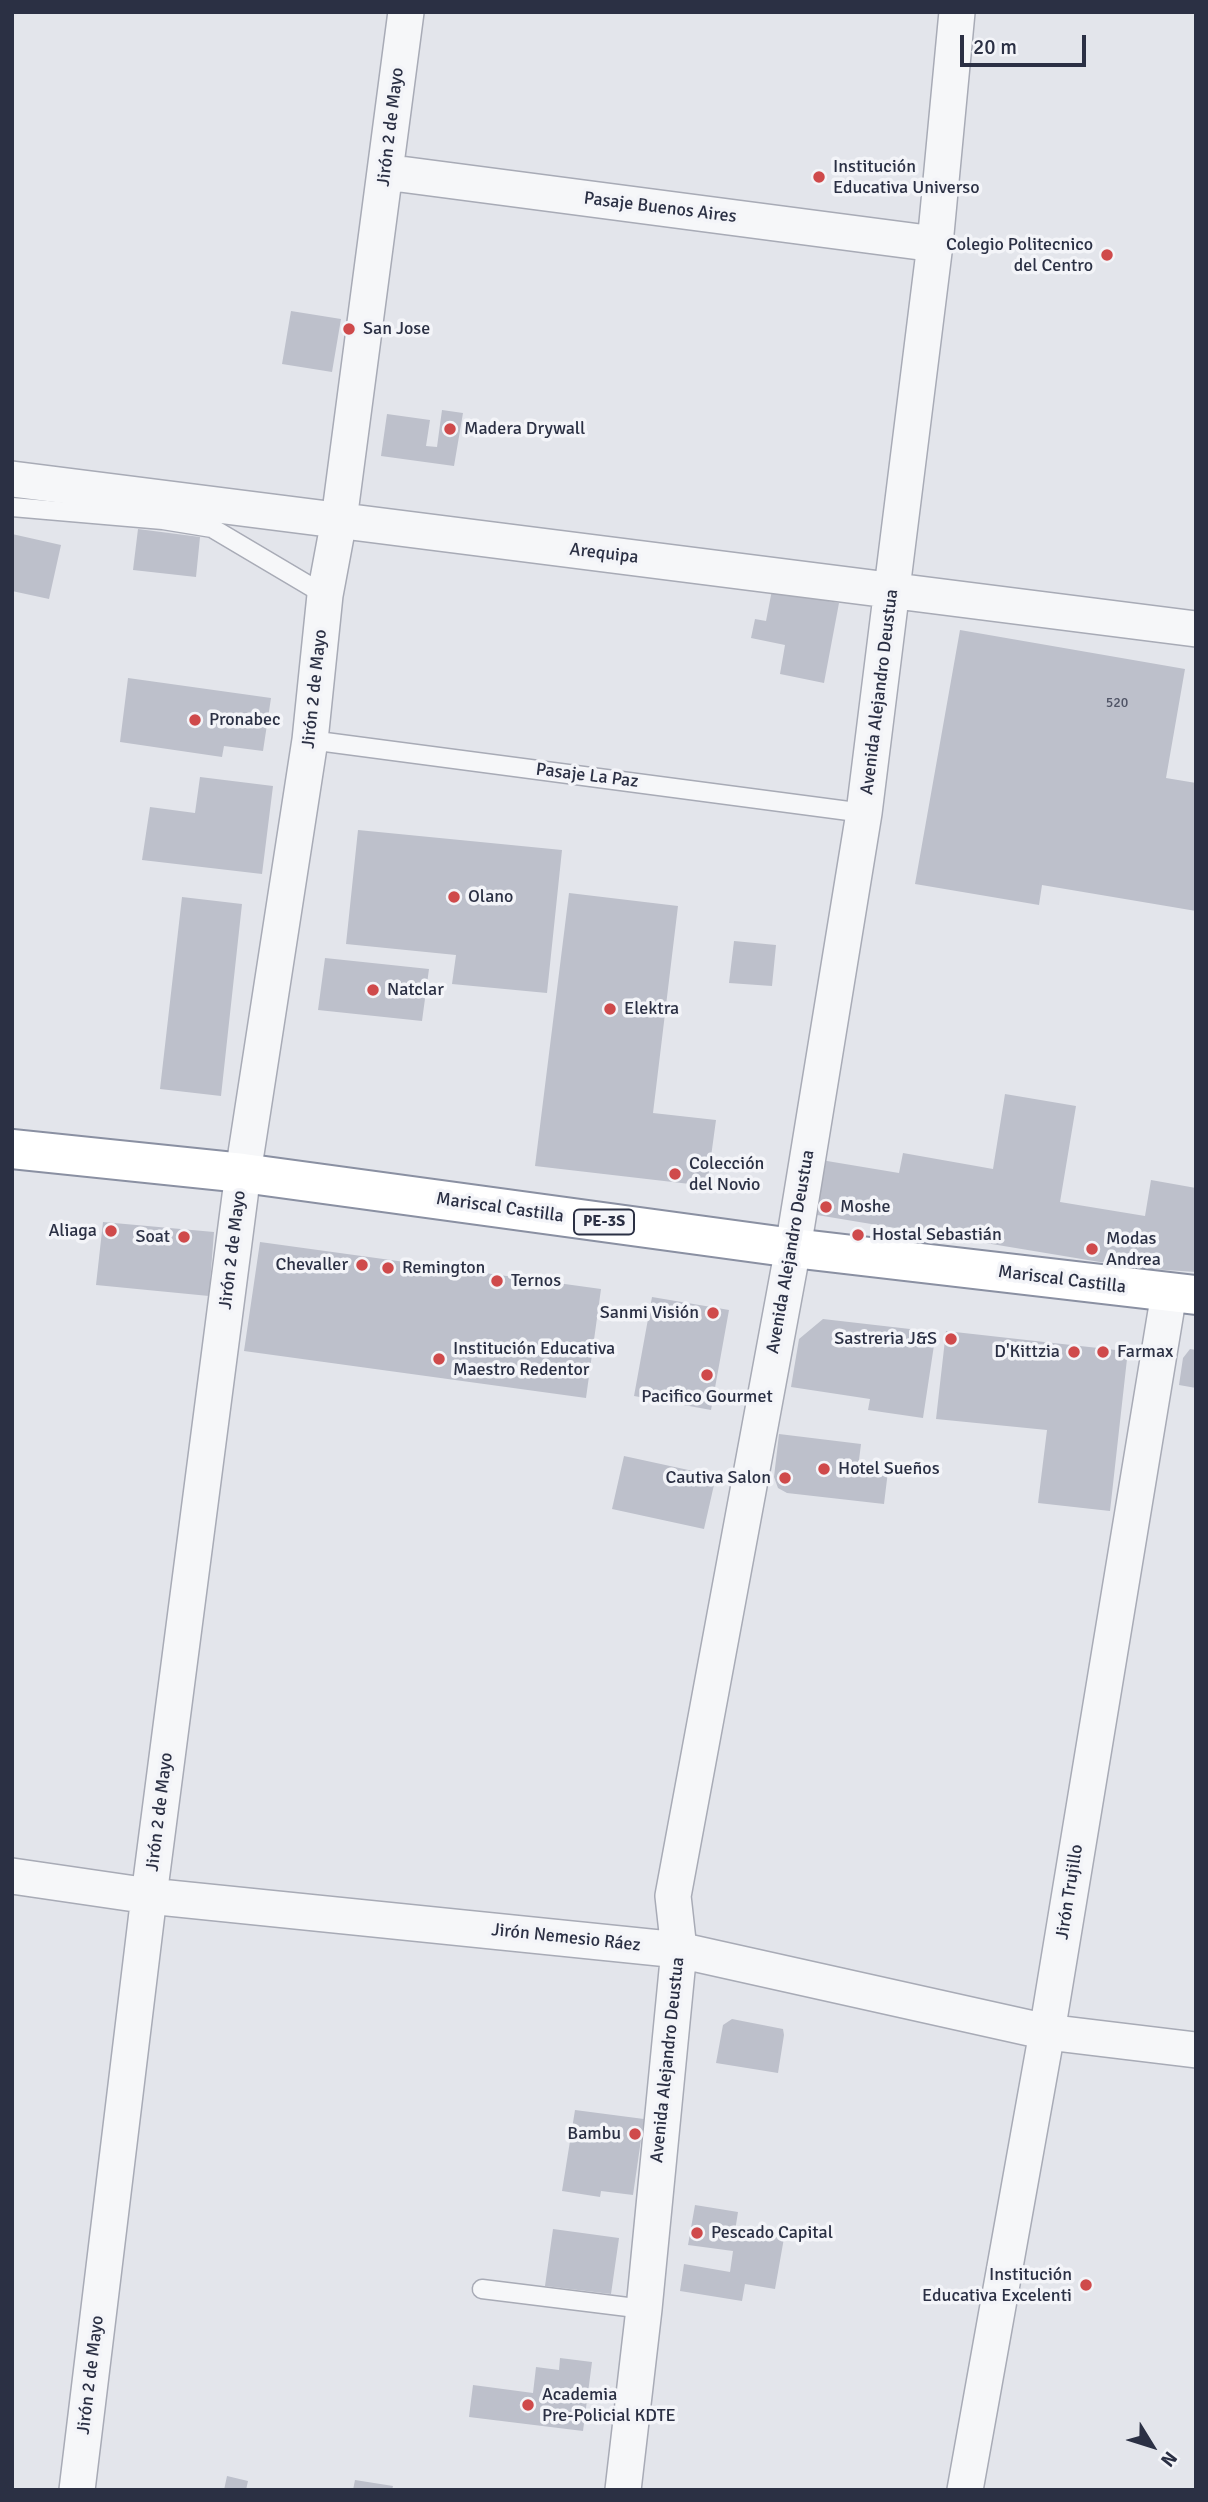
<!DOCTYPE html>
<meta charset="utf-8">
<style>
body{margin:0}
#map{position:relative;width:1208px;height:2502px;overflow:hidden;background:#e3e5eb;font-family:Signika,sans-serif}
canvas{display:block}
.frame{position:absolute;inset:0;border:14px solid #2b3044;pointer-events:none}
.north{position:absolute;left:1117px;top:2411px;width:70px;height:70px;-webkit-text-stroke:5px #f3f4f8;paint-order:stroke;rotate:128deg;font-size:19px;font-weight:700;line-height:28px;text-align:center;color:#2b3044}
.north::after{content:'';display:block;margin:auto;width:24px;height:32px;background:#2b3044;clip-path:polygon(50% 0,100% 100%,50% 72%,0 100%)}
.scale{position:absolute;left:960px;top:35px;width:126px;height:32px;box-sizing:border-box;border:4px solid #2b3044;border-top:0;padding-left:9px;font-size:21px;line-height:24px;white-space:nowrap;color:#2b3044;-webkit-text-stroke:5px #f3f4f8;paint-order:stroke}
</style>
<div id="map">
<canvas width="1208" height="2502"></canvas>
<div class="frame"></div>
<div class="north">N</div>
<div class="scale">20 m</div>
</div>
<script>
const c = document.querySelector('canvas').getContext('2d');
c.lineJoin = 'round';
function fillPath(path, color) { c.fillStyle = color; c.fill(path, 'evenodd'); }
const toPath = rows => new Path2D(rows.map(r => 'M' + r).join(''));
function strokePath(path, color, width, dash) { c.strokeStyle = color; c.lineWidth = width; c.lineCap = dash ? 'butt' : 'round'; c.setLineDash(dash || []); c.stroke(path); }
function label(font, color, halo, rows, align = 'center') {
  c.font = font + ' Signika,sans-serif'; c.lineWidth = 7; c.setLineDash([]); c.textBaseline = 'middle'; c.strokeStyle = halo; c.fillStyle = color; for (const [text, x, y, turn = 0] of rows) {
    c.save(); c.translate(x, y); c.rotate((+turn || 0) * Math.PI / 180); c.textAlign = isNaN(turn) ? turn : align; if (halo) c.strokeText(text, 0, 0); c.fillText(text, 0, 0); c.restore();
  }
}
fillPath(toPath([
 [291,311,341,319,332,372,282,364],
 [442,410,463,413,454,466,381,456,387,414,430,420,426,446,437,447],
 [138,529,200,537,196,577,133,570],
 [12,534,61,545,49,599,12,591],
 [772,590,839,603,824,683,780,674,785,645,751,638,755,619,766,621],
 [960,630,1185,669,1166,778,1196,783,1196,911,1042,885,1039,905,915,884],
 [128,678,271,698,263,751,224,746,222,757,120,742],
 [200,777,273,786,262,874,142,860,150,807,195,813],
 [358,830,562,850,547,993,452,984,456,955,346,944],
 [569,893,678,906,653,1113,716,1120,707,1186,535,1166],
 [182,897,242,904,221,1096,160,1089],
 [734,941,776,945,772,986,729,983],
 [325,958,429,969,422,1021,318,1010],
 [1005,1094,1076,1106,1060,1202,1145,1216,1151,1180,1196,1188,1196,1272,1136,1268,811,1214,821,1160,899,1173,903,1153,993,1169],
 [103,1222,214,1232,209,1296,96,1285],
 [260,1242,601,1289,586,1398,244,1351],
 [652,1297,729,1310,711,1410,634,1396],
 [823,1319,936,1332,923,1418,868,1410,870,1399,791,1387,799,1339],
 [946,1331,1116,1350,1127,1359,1110,1511,1038,1503,1047,1430,936,1419],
 [1190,1349,1196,1350,1196,1388,1179,1385,1183,1358],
 [779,1434,861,1444,858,1468,888,1471,884,1504,787,1493,778,1488,774,1477],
 [624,1456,716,1476,704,1529,612,1509],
 [732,2019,783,2029,784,2035,778,2073,716,2063,723,2025],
 [575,2110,644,2119,633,2195,601,2191,600,2197,562,2191],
 [695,2205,738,2212,735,2231,784,2238,775,2289,745,2284,742,2301,680,2291,684,2264,730,2272,733,2251,688,2245],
 [553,2229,619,2238,611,2294,545,2286],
 [560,2358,592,2362,583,2431,469,2417,473,2385,533,2393,536,2367,559,2370],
 [227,2476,248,2481,246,2490,224,2490],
 [355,2480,393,2486,392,2490,353,2490]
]), '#bdc0cb');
const service = toPath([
 [12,507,163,520,186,505],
 [163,520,212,528,325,595],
 [310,740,864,813],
 [482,2289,644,2309]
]);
const minor = toPath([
 [385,172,935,244],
 [12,479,1196,629],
 [12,1876,149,1896,679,1950,1047,2032,1196,2050],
 [77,2490,149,1896,243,1173,310,740,325,595,339,520,406,12],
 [623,2490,644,2309,679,1950,673,1896,793,1248,864,813,935,244,957,12],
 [965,2490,1047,2032,1169,1293]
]);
const trunk = toPath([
 [12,1149,243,1173,793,1248,1196,1295]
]);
strokePath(service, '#a8abb6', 21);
strokePath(minor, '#a8abb6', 38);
strokePath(trunk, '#8a90a2', 42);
strokePath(service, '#f6f7f9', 18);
strokePath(minor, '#f6f7f9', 35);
strokePath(trunk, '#fff', 38);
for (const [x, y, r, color] of [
 [819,177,7,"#cf4a4b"],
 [1107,255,7,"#cf4a4b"],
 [349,329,7,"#cf4a4b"],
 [450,429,7,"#cf4a4b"],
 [195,720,7,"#cf4a4b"],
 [454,897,7,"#cf4a4b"],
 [373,990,7,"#cf4a4b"],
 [610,1009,7,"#cf4a4b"],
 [675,1174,7,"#cf4a4b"],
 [826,1207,7,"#cf4a4b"],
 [111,1231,7,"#cf4a4b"],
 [858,1235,7,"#cf4a4b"],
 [184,1237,7,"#cf4a4b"],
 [1092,1249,7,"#cf4a4b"],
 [362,1265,7,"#cf4a4b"],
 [388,1268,7,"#cf4a4b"],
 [497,1281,7,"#cf4a4b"],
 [713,1313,7,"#cf4a4b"],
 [951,1339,7,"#cf4a4b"],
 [1074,1352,7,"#cf4a4b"],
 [1103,1352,7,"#cf4a4b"],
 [439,1359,7,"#cf4a4b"],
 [707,1375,7,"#cf4a4b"],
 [824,1469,7,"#cf4a4b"],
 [785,1478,7,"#cf4a4b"],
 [635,2134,7,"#cf4a4b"],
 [697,2233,7,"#cf4a4b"],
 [1086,2285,7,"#cf4a4b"],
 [528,2405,7,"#cf4a4b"]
]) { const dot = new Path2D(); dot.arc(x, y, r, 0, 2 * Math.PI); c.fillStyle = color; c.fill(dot); strokePath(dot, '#f3f4f8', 2.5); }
label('14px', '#505466', null, [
 ["520",1117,703]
]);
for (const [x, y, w] of [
 [604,1222,60]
]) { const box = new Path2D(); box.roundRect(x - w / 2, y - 12.5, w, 25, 5); c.fillStyle = '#f3f4f8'; c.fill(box); strokePath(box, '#2b3044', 2); }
label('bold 16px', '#2b3044', null, [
 ["PE-3S",604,1222]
]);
label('18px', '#2b3044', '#f3f4f8', [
 ["Jirón 2 de Mayo",391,127,-83],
 ["Pasaje Buenos Aires",660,208,7],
 ["Arequipa",604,554,7],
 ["Jirón 2 de Mayo",315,689,-84],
 ["Avenida Alejandro Deustua",880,692,-83],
 ["Pasaje La Paz",587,776,7],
 ["Mariscal Castilla",500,1208,8],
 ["Jirón 2 de Mayo",233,1250,-83],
 ["Avenida Alejandro Deustua",791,1252,-80],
 ["Mariscal Castilla",1062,1280,7],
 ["Jirón 2 de Mayo",160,1812,-83],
 ["Jirón Trujillo",1070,1892,-81],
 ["Jirón Nemesio Ráez",566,1938,6],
 ["Avenida Alejandro Deustua",668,2060,-84],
 ["Jirón 2 de Mayo",91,2375,-83]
]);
label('18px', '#2b3044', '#f3f4f8', [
 ["Institución",833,167],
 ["Educativa Universo",833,188],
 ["Colegio Politecnico",1093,245,"right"],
 ["del Centro",1093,266,"right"],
 ["San Jose",363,329],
 ["Madera Drywall",464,429],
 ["Pronabec",209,720],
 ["Olano",468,897],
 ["Natclar",387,990],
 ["Elektra",624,1009],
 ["Colección",689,1164],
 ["del Novio",689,1185],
 ["Moshe",840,1207],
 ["Aliaga",97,1231,"right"],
 ["Hostal Sebastián",872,1235],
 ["Soat",170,1237,"right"],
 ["Modas",1106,1239],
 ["Andrea",1106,1260],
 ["Chevaller",348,1265,"right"],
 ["Remington",402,1268],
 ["Ternos",511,1281],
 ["Sanmi Visión",699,1313,"right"],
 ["Sastreria J&S",937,1339,"right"],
 ["Institución Educativa",453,1349],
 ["Maestro Redentor",453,1370],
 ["D'Kittzia",1060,1352,"right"],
 ["Farmax",1117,1352],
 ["Pacifico Gourmet",707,1397,"center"],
 ["Hotel Sueños",838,1469],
 ["Cautiva Salon",771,1478,"right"],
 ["Bambu",621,2134,"right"],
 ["Pescado Capital",711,2233],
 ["Institución",1072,2275,"right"],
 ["Educativa Excelenti",1072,2296,"right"],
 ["Academia",542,2395],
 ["Pre-Policial KDTE",542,2416]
], 'left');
</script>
